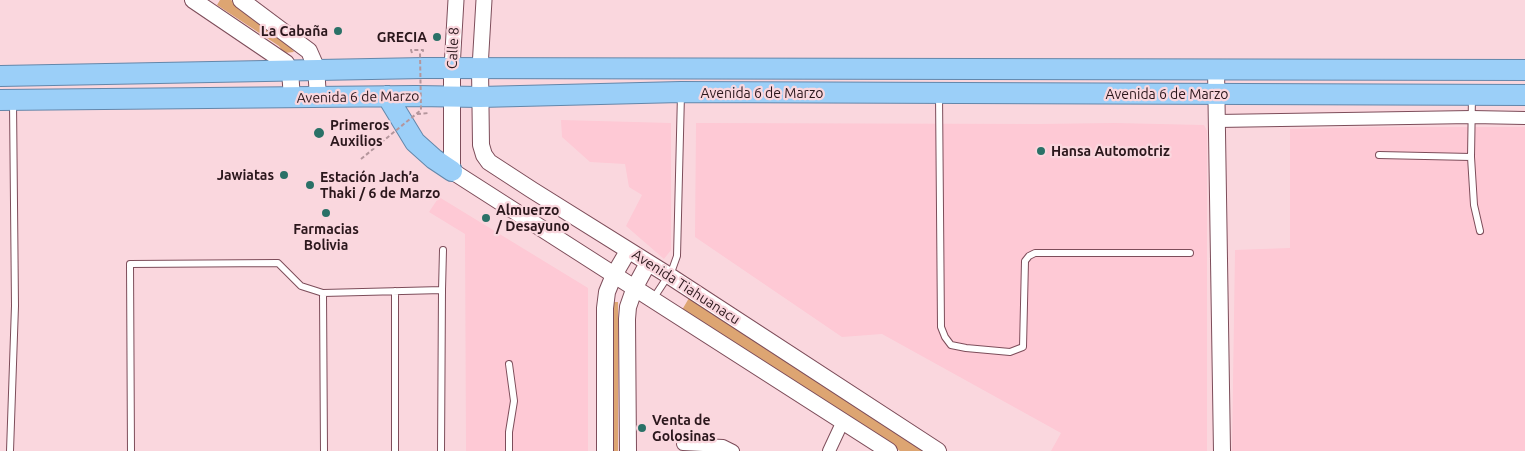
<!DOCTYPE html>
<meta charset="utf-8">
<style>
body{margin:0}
canvas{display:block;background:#fad7de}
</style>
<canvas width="1525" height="451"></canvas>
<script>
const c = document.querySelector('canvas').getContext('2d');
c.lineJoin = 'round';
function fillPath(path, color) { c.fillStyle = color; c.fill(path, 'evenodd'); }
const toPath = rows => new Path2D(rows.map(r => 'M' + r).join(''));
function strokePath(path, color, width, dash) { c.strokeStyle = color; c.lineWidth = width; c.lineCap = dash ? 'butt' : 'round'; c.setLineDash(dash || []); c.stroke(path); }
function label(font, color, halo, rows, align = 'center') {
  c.font = font + ' Ubuntu,sans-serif'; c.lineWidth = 4.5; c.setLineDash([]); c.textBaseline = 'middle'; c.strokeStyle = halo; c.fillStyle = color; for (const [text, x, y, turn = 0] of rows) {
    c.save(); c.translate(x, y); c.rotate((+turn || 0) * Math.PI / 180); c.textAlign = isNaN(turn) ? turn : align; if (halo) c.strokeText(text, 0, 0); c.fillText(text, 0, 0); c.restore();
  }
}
fillPath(toPath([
 [561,120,671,123,671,250,664,259,626,226,642,195,629,187,625,164,590,162,562,137],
 [696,123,1039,124,1115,123,1204,125,1207,131,1207,451,1051,451,1061,433,882,334,842,337,695,237],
 [1378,127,1525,127,1525,451,1232,451,1235,250,1290,248,1290,129],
 [439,197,588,288,588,451,466,451,465,234,429,212]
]), '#fec9d5');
fillPath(toPath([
 [220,0,231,0,288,44,294,52,284,53,279,46,217,5],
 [689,298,925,451,900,451,682,310],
 [610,302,618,302,618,451,611,451]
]), '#dda572');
const service = toPath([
 [939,94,941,327,945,337,951,345,966,348,1010,352,1023,347,1025,261,1029,256,1035,253,1190,253],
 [1472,96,1471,157,1474,205,1480,231],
 [1379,155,1471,157],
 [323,293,324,451],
 [653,299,672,270,677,256,681,94],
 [10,451,15,306,13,102],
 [131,451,130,264,278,263,301,286,323,293,442,290],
 [395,451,395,291],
 [441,451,442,290,443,250],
 [509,451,509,432,514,401,509,364]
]);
const minor = toPath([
 [1217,121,1472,117,1525,118],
 [683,444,723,446,733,451],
 [829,451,843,421]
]);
const tertiary = toPath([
 [452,68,456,0],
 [480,68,484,0]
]);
const secondary = toPath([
 [193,0,286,63,290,71,292,98],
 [241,0,309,51,316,67,318,97],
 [452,68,452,171,889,451],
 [480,68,481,145,484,155,489,162,532,190,668,275,938,451],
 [1216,69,1222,451],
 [605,451,605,308,607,292,614,275,628,251],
 [628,451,627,319,628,307,635,287,648,263]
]);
const trunk = toPath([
 [0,76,424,68,1525,70],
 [387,96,415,142,434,159,452,171],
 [0,100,416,96,480,97,681,92,1525,95]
]);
strokePath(service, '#7d4d5a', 8);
strokePath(minor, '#7d4d5a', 14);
strokePath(tertiary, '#7d4d5a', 17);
strokePath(secondary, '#7d4d5a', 18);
strokePath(trunk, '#6487aa', 22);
strokePath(toPath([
 [412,53,411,50,423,50,423,53],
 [417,114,429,113]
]), '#b4969c', 2, [4, 2.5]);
strokePath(service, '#fff', 6);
strokePath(minor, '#fff', 12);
strokePath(tertiary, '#fff', 15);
strokePath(secondary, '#fff', 16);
strokePath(trunk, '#9bcff8', 20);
strokePath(toPath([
 [361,159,421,110,420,53]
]), '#b4969c', 2, [4, 2.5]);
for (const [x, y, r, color] of [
 [338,31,5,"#2a7167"],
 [437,37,5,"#2a7167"],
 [319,133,6,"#2a7167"],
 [1041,151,5,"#2a7167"],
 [284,175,5,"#2a7167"],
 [310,185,5,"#2a7167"],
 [326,213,5,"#2a7167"],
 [486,218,5,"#2a7167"],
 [642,428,5,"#2a7167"]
]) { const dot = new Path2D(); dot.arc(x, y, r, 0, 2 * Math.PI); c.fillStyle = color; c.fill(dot); strokePath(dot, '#fad7de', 2); }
label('bold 14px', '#2b171c', '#fad7de', [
 ["La Cabaña",328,31,"right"],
 ["GRECIA",427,37,"right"],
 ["Primeros",330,125],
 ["Auxilios",330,141],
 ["Hansa Automotriz",1051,151],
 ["Jawiatas",274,175,"right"],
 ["Estación Jach’a",320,177],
 ["Thaki / 6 de Marzo",320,193],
 ["Almuerzo",496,210],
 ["/ Desayuno",496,226],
 ["Farmacias",326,229,"center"],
 ["Bolivia",326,245,"center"],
 ["Venta de",652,420],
 ["Golosinas",652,436]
], 'left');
label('14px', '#2b171c', '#fad7de', [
 ["Calle 8",453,48,-87],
 ["Avenida 6 de Marzo",762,93],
 ["Avenida 6 de Marzo",1167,94],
 ["Avenida 6 de Marzo",358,97,-1],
 ["Avenida Tiahuanacu",686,287,33]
]);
</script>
